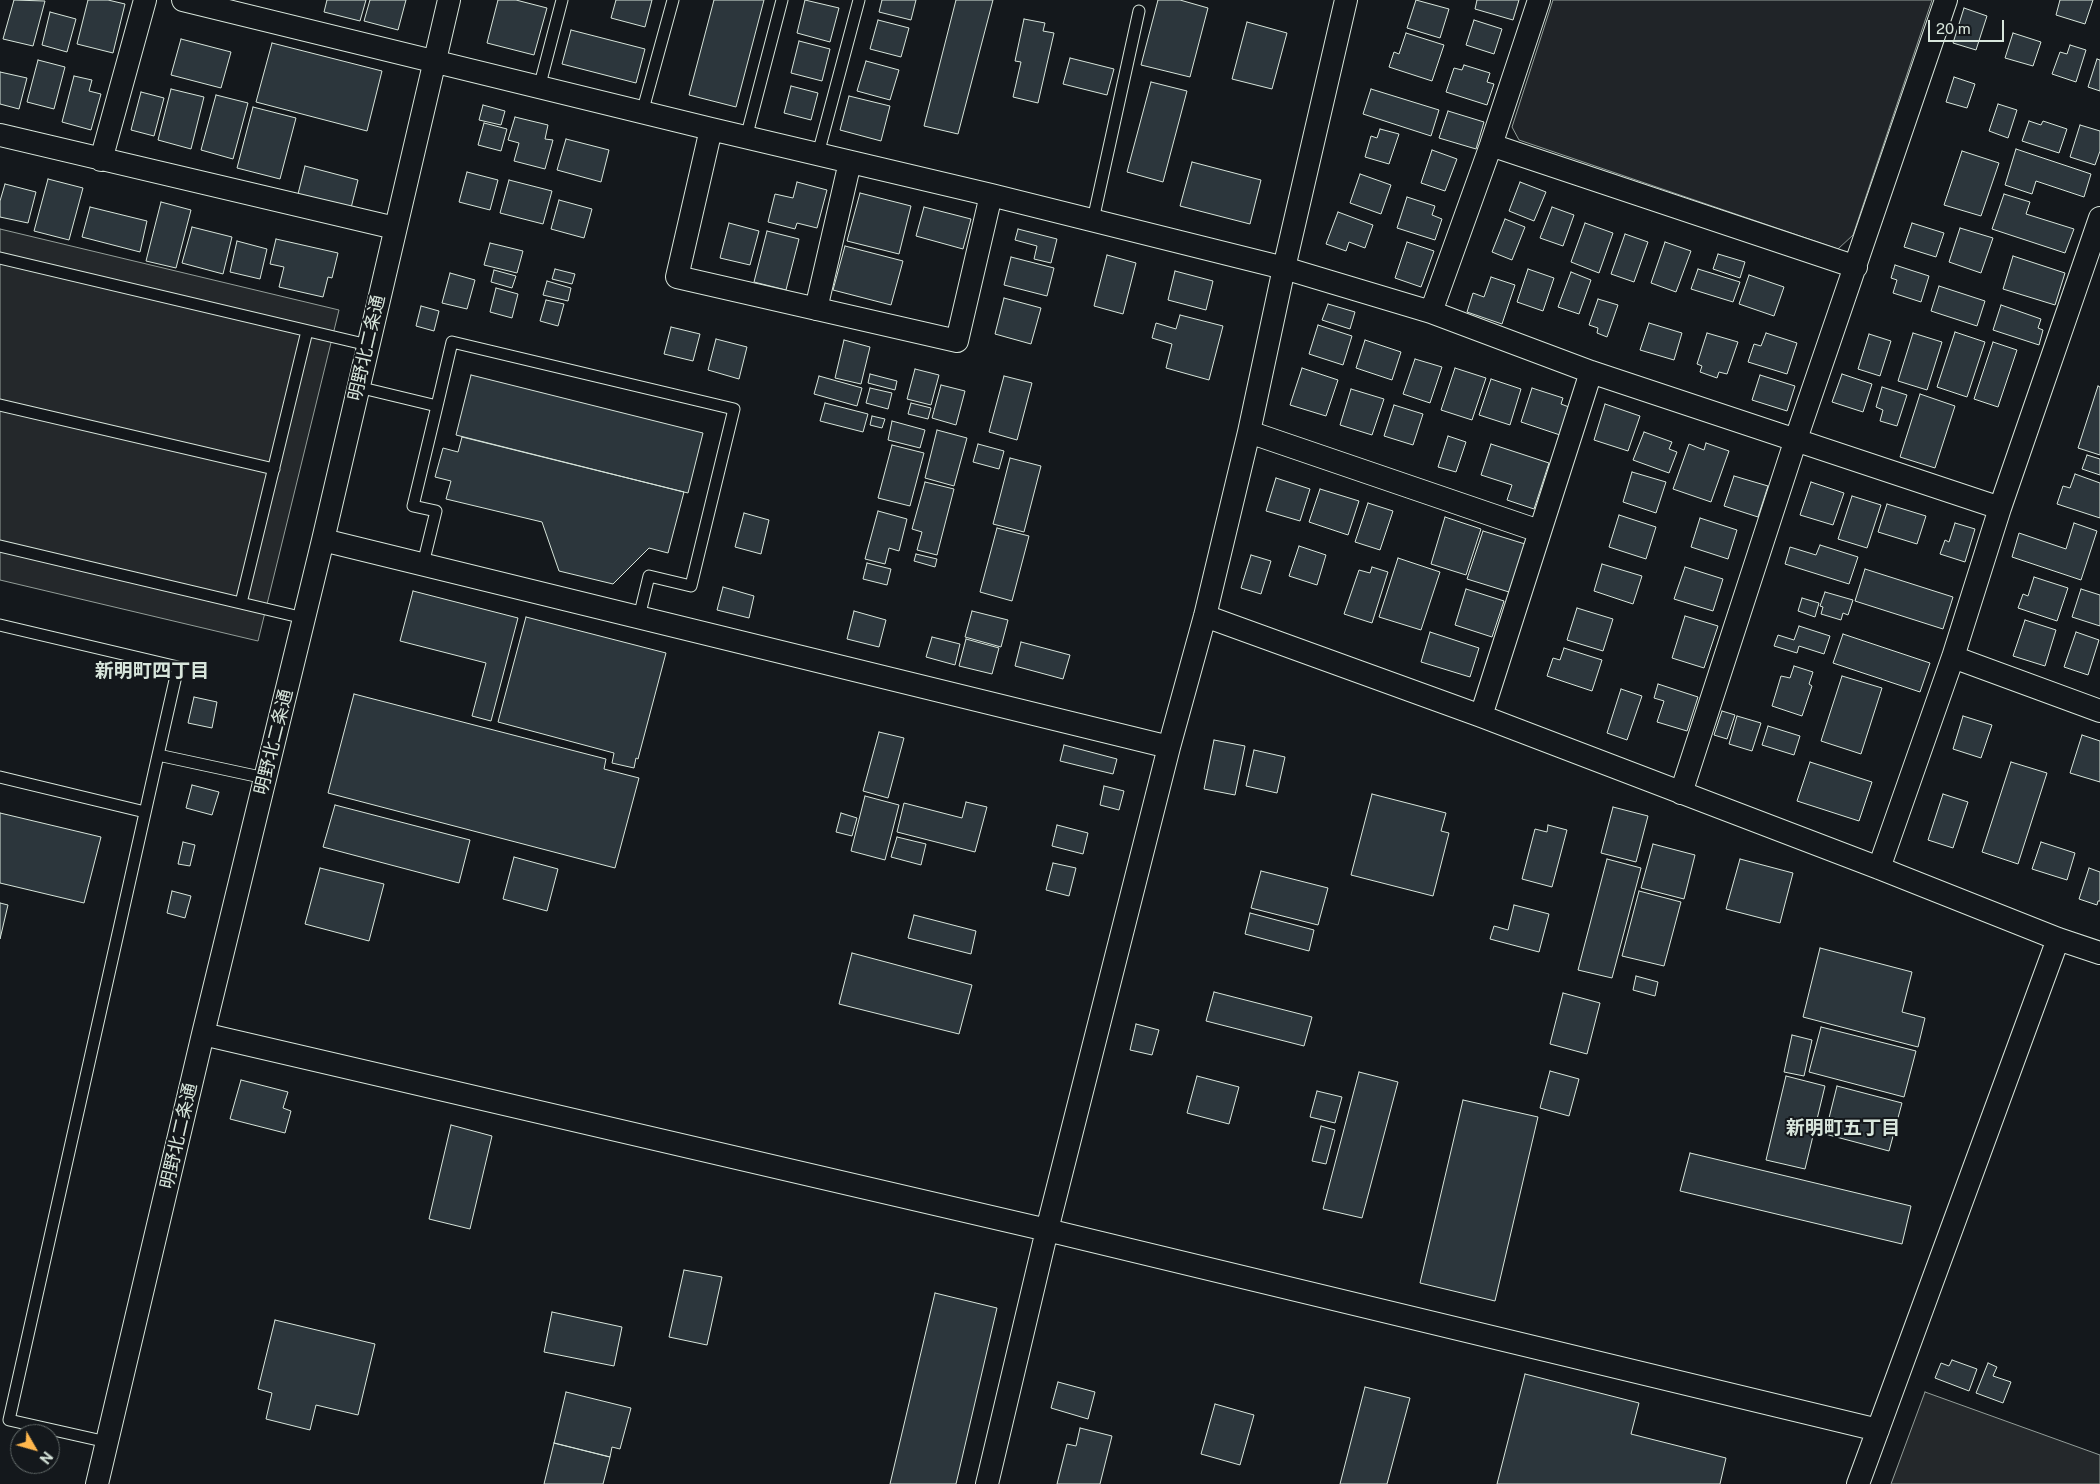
<!DOCTYPE html>
<meta charset="utf-8">
<style>
body{margin:0}
#map{position:relative;width:2100px;height:1484px;overflow:hidden;background:#14181c;font-family:"Public Sans",sans-serif}
canvas{display:block}
.north{position:absolute;left:10px;top:1424px;width:50px;height:50px;box-sizing:border-box;background:#14181c;border:1px solid #626a69;border-radius:50%;rotate:128deg;font-size:14px;font-weight:700;line-height:20px;text-align:center;color:#d8e6dc}
.north::after{content:'';display:block;margin:auto;width:18px;height:22px;background:#ffb74d;clip-path:polygon(50% 0,100% 100%,50% 72%,0 100%)}
.scale{position:absolute;left:1928px;top:20px;width:76px;height:22px;box-sizing:border-box;border:2px solid #d8e6dc;border-top:0;padding-left:6px;font-size:15px;line-height:18px;white-space:nowrap;color:#d8e6dc;-webkit-text-stroke:4px #14181c;paint-order:stroke}
</style>
<div id="map">
<canvas width="2100" height="1484"></canvas>
<div class="north">N</div>
<div class="scale">20 m</div>
</div>
<script>
const c = document.querySelector('canvas').getContext('2d');
c.lineJoin = 'round';
function fillPath(path, color) { c.fillStyle = color; c.fill(path, 'evenodd'); }
const toPath = rows => new Path2D(rows.map(r => 'M' + r).join(''));
function strokePath(path, color, width, dash) { c.strokeStyle = color; c.lineWidth = width; c.lineCap = dash ? 'butt' : 'round'; c.setLineDash(dash || []); c.stroke(path); }
function label(font, color, halo, rows, align = 'center') {
  c.font = font + ' "Public Sans","Noto Sans JP",sans-serif'; c.lineWidth = 4; c.setLineDash([]); c.textBaseline = 'middle'; c.strokeStyle = halo; c.fillStyle = color; for (const [text, x, y, turn = 0] of rows) {
    c.save(); c.translate(x, y); c.rotate((+turn || 0) * Math.PI / 180); c.textAlign = isNaN(turn) ? turn : align; if (halo) c.strokeText(text, 0, 0); c.fillText(text, 0, 0); c.restore();
  }
}
const green = toPath([
 [1553,0,1932,0,1853,235,1838,249,1519,140,1512,127,1553,0]
]);
fillPath(green, '#202428');
strokePath(green, '#939e99', 1);
const parking = toPath([
 [0,229,339,310,258,641,0,580,0,229],
 [1925,1392,2100,1455,2100,1484,1891,1484,1925,1392]
]);
fillPath(parking, '#24282b');
strokePath(parking, '#939e99', 1);
const building = toPath([
 [14,0,45,1,33,46,3,39,14,0],
 [88,0,108,0,125,4,113,53,77,44,88,0],
 [327,0,366,0,360,21,324,12,327,0],
 [370,0,406,0,398,30,364,21,370,0],
 [498,0,516,0,547,8,534,55,487,43,498,0],
 [616,0,652,0,645,27,611,18,616,0],
 [714,0,764,0,736,107,689,95,714,0],
 [805,0,839,8,830,42,797,33,805,0],
 [882,0,916,0,911,20,879,12,882,0],
 [956,0,993,0,958,134,924,126,956,0],
 [1158,0,1180,0,1208,8,1190,77,1141,65,1158,0],
 [1416,0,1449,9,1440,38,1407,28,1416,0],
 [1477,0,1519,0,1513,20,1475,9,1477,0],
 [2060,0,2093,0,2085,24,2056,15,2060,0],
 [1964,8,1987,16,1976,50,1953,43,1964,8],
 [50,12,76,19,67,52,42,45,50,12],
 [1024,19,1045,23,1043,31,1054,33,1038,103,1013,97,1021,62,1015,61,1024,19],
 [878,20,909,28,901,57,870,49,878,20],
 [1474,20,1502,29,1494,54,1466,45,1474,20],
 [1247,22,1287,33,1272,89,1232,79,1247,22],
 [571,30,645,49,636,83,562,64,571,30],
 [1406,33,1444,45,1432,81,1389,67,1394,52,1399,54,1406,33],
 [2013,33,2041,42,2033,66,2005,58,2013,33],
 [181,39,231,52,221,88,171,75,181,39],
 [799,41,830,49,822,81,791,73,799,41],
 [272,43,382,71,367,131,256,102,272,43],
 [2070,45,2086,50,2076,82,2052,74,2060,52,2067,54,2070,45],
 [1070,58,1114,69,1107,95,1063,84,1070,58],
 [2097,59,2100,60,2100,91,2088,87,2097,59],
 [38,60,65,67,54,109,27,102,38,60],
 [866,61,899,70,890,100,857,91,866,61],
 [1464,65,1490,73,1487,82,1494,84,1487,105,1446,92,1454,68,1462,70,1464,65],
 [0,72,27,78,19,109,0,104,0,72],
 [74,76,92,80,89,91,101,94,91,130,62,122,74,76],
 [1954,77,1975,84,1967,108,1946,102,1954,77],
 [1151,82,1187,91,1163,182,1127,172,1151,82],
 [791,86,818,93,811,120,784,113,791,86],
 [171,89,204,97,191,149,158,140,171,89],
 [1371,89,1439,110,1431,136,1363,114,1371,89],
 [141,92,164,98,154,136,131,130,141,92],
 [216,95,248,103,233,159,201,150,216,95],
 [849,96,890,106,881,141,840,130,849,96],
 [1998,104,2017,110,2008,138,1989,131,1998,104],
 [483,105,505,111,501,125,479,120,483,105],
 [253,107,296,118,280,179,237,168,253,107],
 [1448,111,1484,122,1476,149,1439,138,1448,111],
 [515,117,548,125,545,139,553,140,545,169,514,161,519,143,508,140,515,117],
 [2029,121,2041,125,2043,121,2067,129,2059,153,2022,141,2029,121],
 [484,123,507,129,501,151,478,145,484,123],
 [2080,125,2100,131,2100,151,2095,165,2070,157,2080,125],
 [1380,129,1399,134,1389,164,1365,157,1371,136,1377,138,1380,129],
 [566,139,609,150,601,182,557,170,566,139],
 [2016,149,2091,174,2084,197,2036,181,2032,194,2005,185,2016,149],
 [1432,150,1457,159,1445,191,1421,183,1432,150],
 [1962,151,1999,163,1981,216,1944,205,1962,151],
 [1192,162,1261,180,1250,224,1180,206,1192,162],
 [305,166,358,180,351,208,298,194,305,166],
 [467,172,498,180,490,210,459,202,467,172],
 [1360,174,1391,185,1381,214,1350,203,1360,174],
 [48,179,83,188,69,240,34,231,48,179],
 [509,180,552,191,543,224,500,213,509,180],
 [797,182,827,190,817,228,797,223,795,229,768,222,775,194,793,198,797,182],
 [1520,182,1546,192,1534,221,1509,211,1520,182],
 [5,184,36,192,28,223,0,217,0,201,5,184],
 [860,193,911,206,899,254,847,241,860,193],
 [2004,194,2030,202,2026,214,2074,229,2065,253,1992,229,2004,194],
 [1407,197,1435,206,1432,215,1442,219,1435,240,1397,228,1407,197],
 [559,200,592,209,584,238,551,229,559,200],
 [161,202,191,210,176,268,146,261,161,202],
 [90,207,147,221,140,252,82,237,90,207],
 [924,207,971,219,963,249,916,236,924,207],
 [1552,207,1574,215,1563,246,1540,238,1552,207],
 [1338,212,1373,225,1365,248,1349,242,1346,251,1326,244,1338,212],
 [1505,219,1525,227,1512,260,1492,252,1505,219],
 [729,223,759,231,750,265,720,258,729,223],
 [1585,223,1613,233,1599,273,1571,262,1585,223],
 [1912,223,1944,233,1936,257,1904,247,1912,223],
 [192,227,232,237,223,274,182,263,192,227],
 [1960,228,1993,238,1981,273,1949,262,1960,228],
 [1018,229,1057,239,1051,263,1034,259,1037,246,1015,240,1018,229],
 [767,231,799,239,786,290,754,282,767,231],
 [1625,234,1648,242,1634,282,1611,274,1625,234],
 [276,239,338,253,332,278,328,277,323,297,279,287,284,267,270,264,276,239],
 [237,241,267,249,260,279,230,272,237,241],
 [1407,242,1434,251,1421,287,1395,278,1407,242],
 [1665,242,1691,251,1676,292,1651,283,1665,242],
 [490,243,523,251,517,273,484,265,490,243],
 [845,246,903,261,891,305,833,290,845,246],
 [1718,254,1745,262,1740,278,1713,269,1718,254],
 [1107,255,1136,263,1123,314,1094,306,1107,255],
 [2013,256,2065,273,2055,305,2003,289,2013,256],
 [1011,257,1054,268,1047,296,1004,285,1011,257],
 [1895,265,1929,276,1921,302,1893,293,1897,280,1891,278,1895,265],
 [555,269,575,274,572,284,552,279,555,269],
 [1528,269,1554,278,1543,311,1517,302,1528,269],
 [1698,269,1740,282,1733,302,1691,289,1698,269],
 [494,270,516,276,512,288,491,282,494,270],
 [1175,271,1213,281,1206,310,1168,300,1175,271],
 [1571,272,1591,280,1579,314,1558,307,1571,272],
 [450,273,475,280,467,309,442,303,450,273],
 [1749,275,1784,287,1774,316,1739,304,1749,275],
 [1491,277,1515,285,1502,324,1467,312,1473,293,1484,297,1491,277],
 [547,281,571,288,568,301,543,295,547,281],
 [1939,286,1985,301,1977,326,1931,311,1939,286],
 [496,288,518,294,512,318,490,312,496,288],
 [1004,298,1041,308,1031,344,995,334,1004,298],
 [1598,299,1618,305,1607,337,1597,333,1598,328,1589,325,1598,299],
 [546,300,564,304,558,326,540,321,546,300],
 [1328,304,1355,312,1350,329,1322,320,1328,304],
 [2001,305,2041,319,2038,328,2043,330,2039,345,1993,330,2001,305],
 [421,306,439,311,434,331,416,326,421,306],
 [1180,315,1223,326,1209,380,1166,368,1172,344,1152,338,1156,323,1176,329,1180,315],
 [1649,323,1682,333,1674,360,1640,350,1649,323],
 [1318,325,1352,336,1343,365,1309,354,1318,325],
 [671,327,700,334,693,361,664,354,671,327],
 [1955,332,1985,342,1967,397,1937,387,1955,332],
 [1707,333,1738,342,1727,374,1719,372,1717,378,1700,372,1702,366,1697,364,1707,333],
 [1766,333,1797,343,1787,374,1748,362,1754,344,1761,346,1766,333],
 [1913,333,1942,342,1927,390,1898,381,1913,333],
 [1869,334,1891,341,1880,376,1858,369,1869,334],
 [716,339,747,347,739,379,708,370,716,339],
 [844,340,870,347,861,384,835,378,844,340],
 [1365,340,1401,352,1392,380,1356,368,1365,340],
 [1993,342,2017,350,1998,407,1974,399,1993,342],
 [1415,359,1442,367,1430,403,1403,394,1415,359],
 [1302,368,1338,380,1326,416,1290,405,1302,368],
 [1455,368,1486,378,1472,420,1441,410,1455,368],
 [915,369,939,375,931,405,907,399,915,369],
 [870,374,897,381,895,390,868,383,870,374],
 [1842,374,1872,384,1863,412,1832,402,1842,374],
 [471,375,703,433,688,493,456,435,471,375],
 [1760,375,1795,386,1787,411,1752,400,1760,375],
 [819,376,862,388,857,406,814,394,819,376],
 [1004,376,1032,383,1017,440,989,432,1004,376],
 [1491,379,1521,389,1510,425,1479,415,1491,379],
 [941,385,965,391,956,425,932,418,941,385],
 [2098,386,2100,387,2100,455,2078,448,2098,386],
 [1882,387,1907,395,1897,426,1880,421,1883,410,1876,407,1882,387],
 [870,388,892,393,888,409,866,403,870,388],
 [1532,388,1563,398,1561,404,1569,407,1560,435,1521,422,1532,388],
 [1351,389,1384,399,1372,435,1340,425,1351,389],
 [1920,394,1955,406,1935,468,1900,457,1920,394],
 [825,403,868,414,863,432,820,421,825,403],
 [911,403,931,408,928,419,908,414,911,403],
 [1605,404,1640,416,1628,451,1594,440,1605,404],
 [1394,405,1423,414,1413,445,1384,436,1394,405],
 [872,416,885,419,882,428,870,425,872,416],
 [892,421,925,430,920,448,888,440,892,421],
 [937,430,967,438,954,486,925,478,937,430],
 [1644,432,1672,442,1669,449,1677,452,1669,473,1633,460,1644,432],
 [1448,436,1466,442,1456,472,1438,467,1448,436],
 [462,437,684,492,668,553,649,548,613,584,559,571,542,522,446,499,451,481,435,477,443,448,458,452,462,437],
 [1706,443,1729,451,1711,502,1673,489,1689,444,1704,450,1706,443],
 [978,444,1004,451,999,469,973,462,978,444],
 [1491,444,1549,463,1534,509,1507,500,1512,485,1481,475,1491,444],
 [892,445,924,453,910,506,878,498,892,445],
 [2087,455,2100,459,2100,475,2082,469,2087,455],
 [1010,458,1041,466,1024,532,993,524,1010,458],
 [1632,472,1666,482,1656,513,1623,502,1632,472],
 [2075,474,2100,483,2100,518,2057,504,2063,486,2070,488,2075,474],
 [1734,476,1768,486,1758,517,1724,506,1734,476],
 [1276,478,1310,489,1300,521,1266,511,1276,478],
 [925,482,954,489,937,555,917,550,922,532,912,529,925,482],
 [1811,482,1844,493,1833,525,1800,515,1811,482],
 [1320,489,1359,501,1348,535,1309,522,1320,489],
 [1852,496,1881,505,1867,548,1838,539,1852,496],
 [1368,503,1393,511,1380,550,1355,542,1368,503],
 [1887,504,1926,516,1917,544,1878,532,1887,504],
 [878,511,907,519,899,551,889,548,885,564,865,559,878,511],
 [744,513,769,520,761,554,735,547,744,513],
 [1619,515,1656,527,1646,559,1609,547,1619,515],
 [1445,517,1481,529,1466,575,1431,564,1445,517],
 [1700,518,1737,530,1728,559,1691,547,1700,518],
 [1955,523,1975,529,1965,562,1940,554,1945,540,1949,542,1955,523],
 [2074,523,2097,531,2081,580,2012,557,2019,533,2066,549,2074,523],
 [997,528,1029,536,1012,601,980,592,997,528],
 [1483,531,1525,544,1509,592,1467,579,1483,531],
 [1820,545,1858,557,1849,584,1785,564,1790,547,1816,555,1820,545],
 [1299,546,1326,555,1317,585,1289,576,1299,546],
 [916,554,937,559,935,567,914,561,916,554],
 [1251,555,1271,561,1261,594,1241,588,1251,555],
 [1398,558,1440,572,1421,630,1379,617,1398,558],
 [867,563,891,569,887,585,863,579,867,563],
 [1602,564,1642,576,1633,604,1594,591,1602,564],
 [1372,567,1388,572,1372,623,1344,614,1359,570,1370,573,1372,567],
 [1685,567,1723,579,1713,611,1674,599,1685,567],
 [1865,569,1953,597,1943,629,1855,601,1865,569],
 [2034,577,2068,588,2057,621,2018,608,2023,594,2028,596,2034,577],
 [723,587,754,596,749,618,717,610,723,587],
 [1466,589,1504,601,1492,637,1455,625,1466,589],
 [2081,589,2100,595,2100,626,2072,617,2081,589],
 [413,591,518,618,491,721,472,716,486,663,400,641,413,591],
 [1825,592,1853,600,1848,615,1843,613,1841,620,1821,614,1823,607,1820,606,1825,592],
 [1802,598,1819,603,1815,617,1798,611,1802,598],
 [1577,608,1613,619,1603,651,1567,640,1577,608],
 [854,611,886,620,879,647,847,639,854,611],
 [972,611,1008,620,1001,647,965,637,972,611],
 [1685,616,1718,626,1704,668,1672,658,1685,616],
 [526,617,666,653,638,759,636,758,634,768,612,763,614,753,498,722,526,617],
 [2025,620,2056,630,2045,666,2013,656,2025,620],
 [1799,626,1830,636,1824,654,1799,646,1797,653,1774,646,1778,635,1794,640,1799,626],
 [1430,632,1479,648,1470,677,1421,662,1430,632],
 [2076,632,2099,640,2088,675,2064,667,2076,632],
 [1843,634,1930,663,1920,692,1833,663,1843,634],
 [932,637,960,644,955,665,926,657,932,637],
 [966,639,999,648,992,674,959,666,966,639],
 [1021,642,1070,655,1063,679,1015,666,1021,642],
 [1564,648,1602,660,1592,691,1547,676,1553,658,1560,660,1564,648],
 [1794,666,1813,672,1809,684,1812,686,1802,716,1772,706,1781,676,1790,678,1794,666],
 [1842,676,1882,688,1861,754,1821,741,1842,676],
 [1658,684,1698,697,1687,731,1657,722,1664,701,1654,698,1658,684],
 [1621,689,1642,696,1627,740,1607,733,1621,689],
 [354,694,606,759,604,769,639,778,615,868,328,793,354,694],
 [194,697,217,702,212,728,188,723,194,697],
 [1722,711,1735,715,1727,739,1714,735,1722,711],
 [1737,716,1761,723,1752,751,1729,744,1737,716],
 [1963,716,1992,725,1981,758,1953,749,1963,716],
 [1768,726,1800,736,1794,755,1762,745,1768,726],
 [879,732,904,738,888,798,863,791,879,732],
 [2082,735,2100,741,2100,782,2070,773,2082,735],
 [1214,740,1245,746,1235,795,1204,789,1214,740],
 [1064,745,1117,759,1113,774,1060,761,1064,745],
 [1254,750,1285,757,1277,793,1246,786,1254,750],
 [1810,762,1872,782,1859,821,1797,801,1810,762],
 [2011,762,2047,773,2018,864,1982,852,2011,762],
 [192,785,219,792,212,815,186,808,192,785],
 [1104,786,1124,791,1119,810,1100,805,1104,786],
 [1372,794,1446,813,1441,831,1449,833,1433,896,1351,875,1372,794],
 [1943,794,1968,802,1953,848,1928,840,1943,794],
 [865,796,899,805,885,860,851,851,865,796],
 [966,802,987,807,975,852,897,832,904,803,962,818,966,802],
 [335,805,470,840,459,883,323,847,335,805],
 [1613,807,1648,816,1636,862,1601,853,1613,807],
 [0,813,101,837,84,903,0,883,0,813],
 [841,813,857,818,852,836,836,832,841,813],
 [1057,825,1088,833,1083,854,1052,846,1057,825],
 [1548,825,1567,830,1552,887,1522,879,1535,829,1547,832,1548,825],
 [897,837,926,844,921,865,891,857,897,837],
 [183,842,195,845,190,866,178,864,183,842],
 [2041,842,2075,853,2067,880,2032,869,2041,842],
 [1653,844,1695,855,1684,899,1641,888,1653,844],
 [514,857,558,869,547,911,503,899,514,857],
 [1607,859,1641,868,1612,978,1578,970,1607,859],
 [1740,859,1793,873,1780,923,1726,909,1740,859],
 [1053,863,1076,868,1069,896,1046,890,1053,863],
 [320,868,384,884,369,941,305,924,320,868],
 [2089,868,2100,872,2100,901,2098,901,2097,905,2079,899,2089,868],
 [1261,871,1328,888,1318,925,1251,908,1261,871],
 [172,891,191,896,185,918,167,913,172,891],
 [1639,891,1681,902,1664,966,1622,956,1639,891],
 [0,903,8,905,0,939,0,903],
 [1514,905,1549,914,1539,952,1490,939,1494,926,1508,930,1514,905],
 [1250,913,1314,930,1309,951,1245,934,1250,913],
 [914,915,976,931,971,954,908,938,914,915],
 [1820,948,1912,972,1902,1012,1925,1018,1918,1047,1803,1017,1820,948],
 [852,953,972,985,959,1034,839,1004,852,953],
 [1636,976,1658,982,1655,996,1633,990,1636,976],
 [1214,992,1312,1017,1304,1046,1206,1021,1214,992],
 [1563,993,1600,1003,1587,1054,1550,1044,1563,993],
 [1136,1024,1159,1030,1152,1055,1130,1050,1136,1024],
 [1821,1027,1916,1051,1904,1097,1809,1072,1821,1027],
 [1792,1035,1812,1040,1804,1076,1784,1072,1792,1035],
 [1550,1071,1579,1079,1569,1116,1540,1108,1550,1071],
 [1359,1072,1398,1082,1362,1218,1323,1209,1359,1072],
 [1197,1076,1239,1087,1229,1124,1187,1113,1197,1076],
 [1786,1076,1825,1086,1805,1169,1766,1160,1786,1076],
 [241,1080,288,1092,283,1108,291,1111,285,1133,230,1119,241,1080],
 [1837,1086,1902,1103,1889,1151,1825,1134,1837,1086],
 [1317,1091,1342,1097,1335,1123,1310,1117,1317,1091],
 [1463,1100,1538,1117,1495,1301,1420,1283,1463,1100],
 [451,1125,492,1136,470,1229,429,1219,451,1125],
 [1321,1126,1335,1130,1326,1164,1312,1161,1321,1126],
 [1690,1153,1911,1206,1902,1244,1680,1191,1690,1153],
 [684,1270,722,1277,707,1345,669,1337,684,1270],
 [935,1293,997,1308,956,1484,890,1484,935,1293],
 [552,1312,622,1327,614,1366,544,1352,552,1312],
 [275,1320,375,1344,358,1415,316,1405,310,1430,266,1419,272,1393,258,1389,275,1320],
 [1952,1360,1977,1369,1969,1391,1935,1378,1941,1363,1949,1366,1952,1360],
 [1988,1363,1997,1367,1993,1376,2011,1382,2003,1403,1976,1393,1988,1363],
 [1525,1374,1639,1403,1631,1434,1726,1458,1720,1484,1497,1484,1525,1374],
 [1058,1382,1095,1392,1088,1419,1051,1408,1058,1382],
 [1365,1387,1410,1398,1387,1484,1340,1484,1365,1387],
 [566,1392,631,1408,620,1449,612,1447,610,1457,554,1443,566,1392],
 [1215,1404,1254,1415,1240,1465,1201,1454,1215,1404],
 [1080,1428,1112,1436,1100,1484,1057,1484,1067,1444,1076,1446,1080,1428],
 [554,1443,610,1457,603,1484,544,1484,554,1443]
]);
fillPath(building, '#2c363c');
strokePath(building, '#d8e6dc', 1);
const service = toPath([
 [539,88,562,0],
 [642,113,673,0],
 [746,138,782,0],
 [818,154,859,0],
 [1093,220,1139,11],
 [0,258,368,345],
 [358,387,437,406,452,342,734,409,691,586,649,576,639,617],
 [0,405,274,469],
 [0,546,304,618],
 [423,564,436,511,413,506,437,406],
 [241,603,307,331],
 [0,625,178,667,158,755],
 [0,777,145,812],
 [107,1442,9,1420,158,755,265,778]
]);
const minor = toPath([
 [183,0,711,129,991,195,1284,268,1431,312,1591,372,2000,508],
 [711,129,677,277,957,341,991,195],
 [0,135,395,228],
 [1491,145,1856,267],
 [101,160,145,0],
 [816,309,850,162],
 [1431,312,1491,145,1539,0],
 [1249,432,1539,531],
 [323,540,1169,747],
 [1205,616,1481,716,1879,868,2058,939,2100,953],
 [1953,657,2100,711],
 [1481,716,1591,372],
 [1681,793,1796,439,1946,0],
 [1879,868,1953,657,2000,508,2100,218],
 [203,1034,1047,1230,1878,1430],
 [97,1484,203,1034,323,540,449,0],
 [987,1484,1047,1230,1169,747,1205,616,1249,432,1284,268,1346,0],
 [1858,1484,2058,939]
]);
strokePath(service, '#d8e6dc', 13);
strokePath(minor, '#d8e6dc', 24);
strokePath(service, '#14181c', 11);
strokePath(minor, '#14181c', 22);
label('18px', '#d8e6dc', '#14181c', [
 ["明野北二条通",367,348,-77],
 ["明野北二条通",274,742,-76],
 ["明野北二条通",179,1136,-77]
]);
label('bold 19px', '#d8e6dc', '#14181c', [
 ["新明町四丁目",152,671],
 ["新明町五丁目",1843,1128]
]);
</script>
